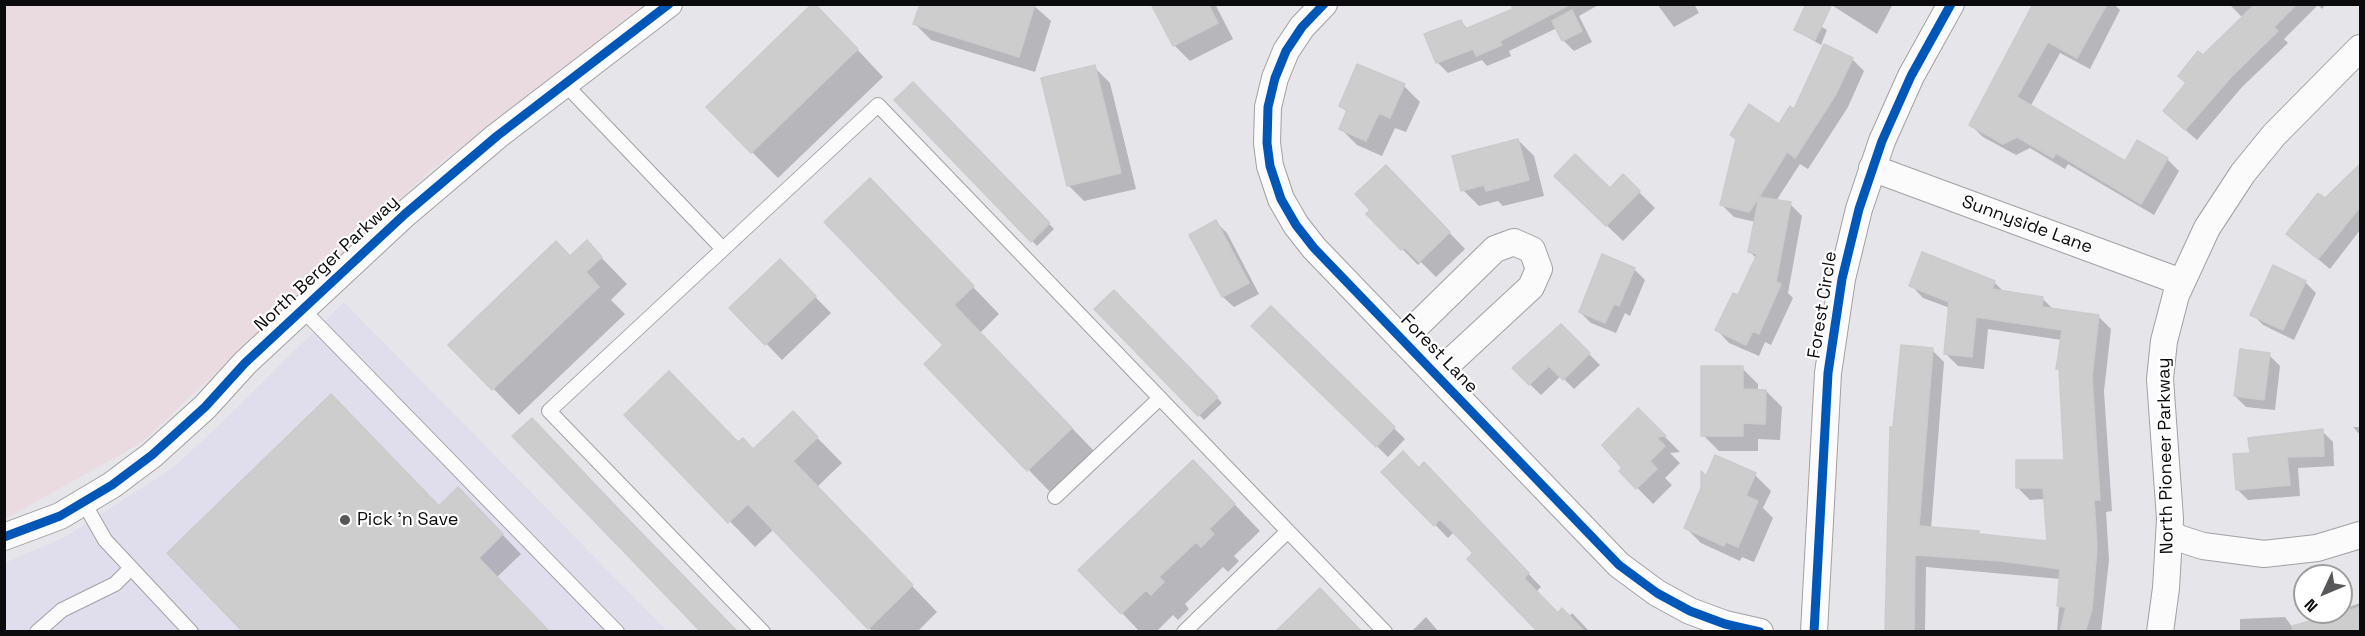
<!DOCTYPE html>
<style>
body{margin:0}
#map{position:relative;width:2365px;height:636px;overflow:hidden;background:#e5e5ea;font-family:"Space Grotesk",sans-serif}
canvas{display:block}
.frame{position:absolute;inset:0;border:6px solid #0b0b0d;pointer-events:none}
.north{position:absolute;left:2293px;top:564px;width:60px;height:60px;box-sizing:border-box;background:#fff;border:2px solid #9d9d9e;border-radius:50%;rotate:226deg;font-size:16px;font-weight:700;line-height:24px;text-align:center;color:#0b0b0d}
.north::after{content:'';display:block;margin:auto;width:21px;height:27px;background:#57575a;clip-path:polygon(50% 0,100% 100%,50% 72%,0 100%)}
</style>
<div id="map">
<canvas width="2365" height="636"></canvas>
<div class="frame"></div>
<div class="north">N</div>
</div>
<script>
const c = document.querySelector('canvas').getContext('2d');
c.lineJoin = 'round';
function fillPath(path, color) { c.fillStyle = color; c.fill(path, 'evenodd'); }
const toPath = rows => new Path2D(rows.map(r => 'M' + r).join(''));
function strokePath(path, color, width, dash) { c.strokeStyle = color; c.lineWidth = width; c.lineCap = dash ? 'butt' : 'round'; c.setLineDash(dash || []); c.stroke(path); }
function label(font, color, halo, rows, align = 'center') {
  c.font = font + ' "Space Grotesk",sans-serif'; c.lineWidth = 4.5; c.setLineDash([]); c.textBaseline = 'middle'; c.strokeStyle = halo; c.fillStyle = color; for (const [text, x, y, turn = 0] of rows) {
    c.save(); c.translate(x, y); c.rotate((+turn || 0) * Math.PI / 180); c.textAlign = isNaN(turn) ? turn : align; if (halo) c.strokeText(text, 0, 0); c.fillText(text, 0, 0); c.restore();
  }
}
fillPath(toPath([
 [344,302,667,631,5,632,5,563,65,537,170,470,211,433]
]), '#e0deec');
fillPath(toPath([
 [5,4,643,4,643,5,430,171,141,443,5,519]
]), '#eadbe1');
fillPath(toPath([
 [1032,4,1051,21,1035,72,931,40,915,24],
 [1153,4,1215,4,1233,39,1190,61,1174,45],
 [1512,4,1600,4,1579,16,1592,42,1574,51,1563,40,1557,28,1509,51,1511,56,1487,66,1482,60,1448,73,1437,62,1461,22,1468,29,1515,10],
 [1657,4,1694,4,1699,13,1674,27],
 [1830,4,1893,4,1877,34],
 [2038,4,2114,4,2120,10,2090,69,2060,53,2030,107,2126,163,2167,159,2179,171,2154,215,2068,164,2065,169,2030,148,2016,155,1983,137,1971,125],
 [2229,4,2326,4,2322,9,2318,5,2284,39,2288,43,2242,87,2197,140,2176,122,2188,84,2203,57,2243,18],
 [1802,15,1827,30,1821,45,1795,30],
 [840,31,883,77,778,178,752,152],
 [1852,59,1864,71,1848,107,1808,169,1800,164,1776,201,1790,204,1802,216,1788,293,1793,298,1771,345,1765,342,1759,356,1729,343,1717,330,1739,297,1757,259,1750,252,1756,222,1734,217,1722,205,1780,126],
 [1094,67,1110,83,1136,189,1084,201,1068,185],
 [913,84,1054,229,1037,246,896,100],
 [1404,86,1420,102,1406,132,1395,128,1382,156,1357,145,1341,129,1348,113,1340,106],
 [1518,140,1534,156,1544,196,1503,206,1498,201,1479,206,1463,190],
 [2360,165,2360,230,2330,269,2288,234],
 [1623,176,1655,208,1623,241,1572,192,1610,190],
 [1402,183,1465,249,1436,277,1421,262,1418,265,1368,214],
 [896,207,999,314,980,333,1098,455,1054,496,926,364,945,345],
 [1216,222,1227,233,1259,294,1234,307,1223,297,1191,236],
 [587,243,627,284,611,300,625,314,519,415,451,345,570,258],
 [780,261,831,313,782,360,732,308],
 [1634,269,1645,280,1630,316,1625,313,1616,333,1591,323,1580,312],
 [1994,282,2004,292,2043,299,2054,310,2099,317,2111,329,2104,391,2112,511,2106,512,2109,560,2101,632,2057,632,2061,579,1926,567,1925,632,1887,632,1894,429,1932,350,1944,362,1931,529,1978,532,1982,536,2048,543,2045,499,2030,500,2018,488,2066,461,2061,371,2058,368,2062,340,1988,329,1984,369,1958,366,1946,354,1950,308,1923,298,1911,285],
 [2305,282,2316,293,2294,340,2263,325,2252,314],
 [1114,292,1222,403,1204,420,1096,309],
 [1271,308,1405,439,1388,457,1253,326],
 [1561,326,1600,365,1574,389,1561,376,1541,395,1514,369],
 [2269,355,2280,366,2275,410,2246,407,2235,396],
 [1742,368,1758,384,1758,391,1766,391,1782,407,1780,440,1758,439,1758,451,1719,451,1703,435],
 [1638,410,1680,452,1670,453,1680,463,1665,478,1672,485,1653,504,1621,471],
 [793,413,842,463,817,487,937,612,917,632,873,632,774,529,755,547,626,415,739,444,753,451],
 [2353,427,2360,427,2360,435],
 [2322,431,2333,442,2334,466,2298,468,2300,496,2248,500,2237,489,2252,454],
 [1424,464,1541,587,1536,592,1558,614,1569,617,1572,613,1590,632,1540,632,1454,532,1448,538,1384,472,1419,470],
 [1755,475,1771,491,1763,508,1773,518,1754,562,1742,557,1740,561,1701,543,1685,527],
 [1219,488,1260,531,1234,556,1239,561,1228,572,1223,567,1185,604,1189,609,1178,620,1173,615,1156,632,1140,632,1081,570],
 [440,507,477,508,521,554,496,578,244,632],
 [2360,603,2360,632,2349,607],
 [1426,617,1439,632,1411,632],
 [2285,617,2296,632,2240,632,2240,619]
]), '#0003');
const building = toPath([
 [812,4,815,4,858,49,751,153,706,107,812,4],
 [920,4,1035,4,1019,57,913,24,920,4],
 [1151,4,1208,4,1218,23,1173,46,1151,4],
 [1511,4,1571,4,1500,41,1502,45,1476,56,1473,49,1436,63,1424,34,1461,20,1465,29,1513,9,1511,4],
 [1806,4,1832,4,1815,40,1794,30,1806,4],
 [2033,4,2107,4,2077,58,2048,42,2017,97,2125,161,2137,140,2168,158,2141,204,2056,153,2053,158,2017,137,2003,144,1969,125,2033,4],
 [2255,4,2297,4,2274,27,2278,31,2232,76,2185,130,2163,111,2186,83,2178,76,2198,51,2203,55,2255,4],
 [1572,10,1582,31,1562,41,1552,21,1572,10],
 [1824,44,1853,58,1836,94,1795,158,1787,152,1759,197,1791,202,1776,282,1781,284,1759,334,1753,331,1746,345,1715,330,1733,293,1738,295,1757,254,1748,252,1759,197,1749,212,1720,205,1736,139,1730,135,1749,104,1779,124,1790,106,1794,109,1824,44],
 [1357,64,1405,84,1390,118,1379,113,1366,141,1339,129,1347,110,1339,106,1357,64],
 [1095,65,1121,173,1067,186,1041,78,1095,65],
 [913,82,1050,223,1031,242,894,100,913,82],
 [1518,139,1529,180,1486,191,1484,185,1461,191,1452,156,1518,139],
 [1575,154,1610,188,1623,174,1640,191,1606,226,1554,176,1575,154],
 [2361,163,2361,206,2318,259,2286,234,2318,193,2325,198,2361,163],
 [1386,165,1450,232,1419,262,1404,247,1401,250,1366,214,1370,210,1355,194,1386,165],
 [870,178,974,286,954,305,1072,428,1027,471,924,364,943,345,824,222,870,178],
 [1216,220,1249,283,1222,297,1189,235,1216,220],
 [587,240,602,257,586,272,599,287,492,390,448,345,556,241,570,256,587,240],
 [1922,252,1995,281,1992,289,2043,297,2042,307,2099,315,2092,377,2100,500,2094,500,2097,547,2092,609,2085,632,2060,632,2066,607,2057,606,2060,569,2001,561,1915,555,1914,632,1885,632,1890,427,1893,427,1901,345,1933,348,1919,526,1979,531,1979,534,2047,541,2043,488,2016,488,2016,460,2064,460,2059,369,2056,369,2062,330,1976,317,1972,357,1944,354,1949,302,1909,286,1922,252],
 [1602,254,1635,268,1619,306,1614,304,1605,323,1579,312,1602,254],
 [780,259,816,296,765,345,729,308,780,259],
 [2273,265,2306,281,2283,330,2250,315,2273,265],
 [1114,290,1218,397,1198,416,1094,309,1114,290],
 [1271,306,1395,427,1376,447,1251,326,1271,306],
 [1561,324,1590,353,1563,380,1549,366,1529,385,1512,368,1561,324],
 [2240,349,2270,353,2264,400,2234,396,2240,349],
 [1701,366,1743,366,1743,389,1766,390,1765,424,1743,423,1743,436,1701,436,1701,366],
 [669,371,738,442,743,438,753,449,793,411,818,437,793,461,913,585,868,629,748,504,728,523,624,415,669,371],
 [331,394,439,506,458,487,503,534,479,558,550,632,243,632,167,553,331,394],
 [1638,408,1666,436,1656,437,1665,446,1650,461,1657,469,1636,489,1619,471,1622,468,1602,445,1638,408],
 [532,418,626,517,738,632,701,632,628,556,512,436,532,418],
 [2323,429,2324,456,2287,457,2290,485,2236,490,2233,454,2250,453,2248,438,2323,429],
 [1403,451,1419,468,1424,462,1529,573,1524,578,1558,613,1562,608,1585,632,1538,632,1467,559,1473,553,1440,519,1434,526,1381,472,1403,451],
 [1715,455,1756,473,1746,496,1758,501,1738,547,1726,542,1724,546,1684,528,1701,488,1701,471,1706,476,1715,455],
 [1193,460,1235,504,1209,529,1214,534,1201,547,1196,542,1159,577,1164,582,1151,595,1146,590,1121,614,1078,570,1193,460],
 [1320,588,1362,632,1275,632,1320,588],
 [2361,607,2361,632,2293,632,2292,626,2361,607]
]);
fillPath(building, '#cecdce');
strokePath(building, '#cccbcc', 1.5);
const lane = toPath([
 [564,83,723,249],
 [302,309,617,632],
 [1055,497,1160,398],
 [84,503,105,540,191,632],
 [37,632,62,610,115,584,131,568],
 [763,632,549,411,878,105,1385,632],
 [1184,632,1288,531]
]);
const street = toPath([
 [1324,4,1302,27,1286,51,1275,78,1268,107,1267,143,1270,166,1281,199,1296,225,1314,248,1619,565,1657,593,1690,611,1725,624,1760,632],
 [1872,168,2181,282],
 [1402,340,1495,249,1514,242,1532,250,1539,269,1531,287,1436,375],
 [2170,531,2178,538,2203,546,2264,554,2317,548,2360,535],
 [4,537,60,516,112,485,152,455,205,407,245,363,405,214,497,136,669,4],
 [1814,632,1828,373,1842,279,1859,209,1882,141,1911,76,1951,4],
 [2160,632,2166,588,2170,519,2160,379,2164,341,2176,295,2207,228,2243,173,2274,135,2360,48]
]);
strokePath(lane, '#a1a1a4', 16);
strokePath(street, '#a1a1a4', 28);
strokePath(lane, '#fbfbfc', 14);
strokePath(street, '#fbfbfc', 26);
strokePath(toPath([
 [1324,4,1302,27,1286,51,1275,78,1268,107,1267,143,1270,166,1281,199,1296,225,1314,248,1619,565,1657,593,1690,611,1725,624,1760,632],
 [4,537,60,516,112,485,152,455,205,407,245,363,405,214,497,136,669,4],
 [1814,632,1828,373,1842,279,1859,209,1882,141,1911,76,1951,4]
]), '#0057b8', 9);
for (const [x, y, r, color] of [
 [345,520,6,"#57575a"]
]) { const dot = new Path2D(); dot.arc(x, y, r, 0, 2 * Math.PI); c.fillStyle = color; c.fill(dot); strokePath(dot, '#fff', 2); }
label('18px', '#0b0b0d', '#fff', [
 ["Sunnyside Lane",2027,225,20],
 ["North Berger Parkway",327,264,-43],
 ["Forest Circle",1823,305,-81],
 ["Forest Lane",1439,354,46],
 ["North Pioneer Parkway",2166,456,-91]
]);
label('18px', '#0b0b0d', '#fff', [
 ["Pick 'n Save",357,520]
], 'left');
</script>
